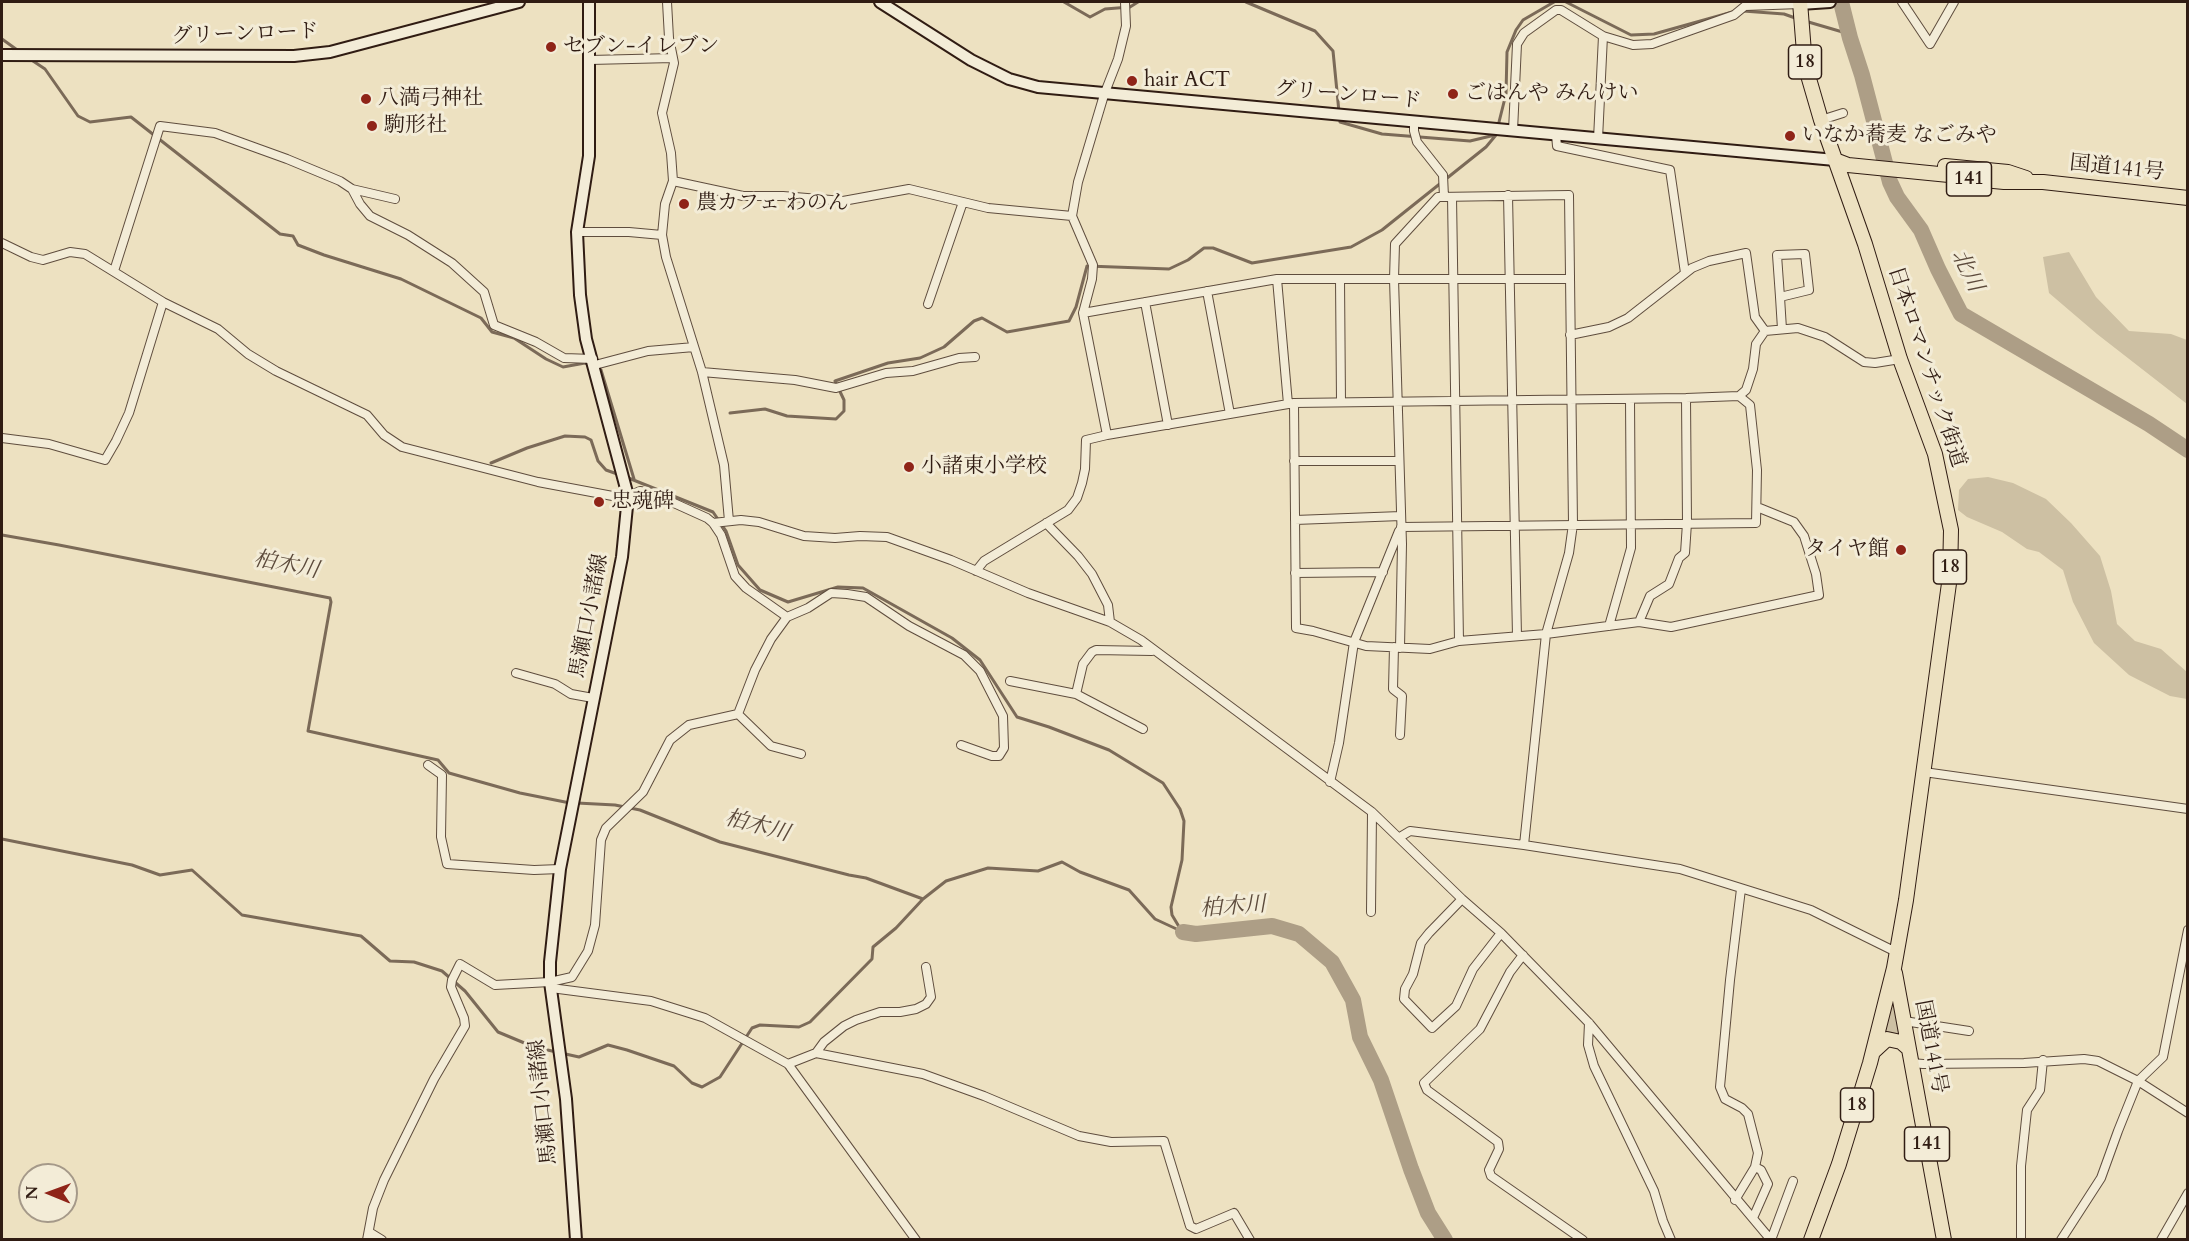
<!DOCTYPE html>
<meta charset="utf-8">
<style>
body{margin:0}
#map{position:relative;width:2189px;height:1241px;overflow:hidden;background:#ede1c1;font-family:Cardo,serif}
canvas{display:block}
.frame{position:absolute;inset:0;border:3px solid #301c13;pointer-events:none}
.north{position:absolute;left:18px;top:1163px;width:60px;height:60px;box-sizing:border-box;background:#f3ecd7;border:2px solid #a59989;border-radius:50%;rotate:271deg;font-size:16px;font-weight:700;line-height:24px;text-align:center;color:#301c13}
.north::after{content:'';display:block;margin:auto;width:21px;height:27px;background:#8f2418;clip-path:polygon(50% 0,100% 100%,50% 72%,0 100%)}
</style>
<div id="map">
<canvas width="2189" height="1241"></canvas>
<div class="frame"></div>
<div class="north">N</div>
</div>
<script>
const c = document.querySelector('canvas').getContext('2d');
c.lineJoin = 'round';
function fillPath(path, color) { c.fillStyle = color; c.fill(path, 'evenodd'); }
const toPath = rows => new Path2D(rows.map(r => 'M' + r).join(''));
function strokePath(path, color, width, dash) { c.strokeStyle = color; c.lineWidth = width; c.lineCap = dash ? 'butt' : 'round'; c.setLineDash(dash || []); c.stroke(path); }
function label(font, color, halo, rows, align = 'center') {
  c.font = font + ' Cardo,"Noto Serif JP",serif'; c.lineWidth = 6; c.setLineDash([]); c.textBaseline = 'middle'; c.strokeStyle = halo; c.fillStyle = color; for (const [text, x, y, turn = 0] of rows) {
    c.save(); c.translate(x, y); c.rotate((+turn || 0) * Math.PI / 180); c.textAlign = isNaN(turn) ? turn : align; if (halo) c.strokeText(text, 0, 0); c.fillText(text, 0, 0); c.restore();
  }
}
fillPath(toPath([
 [2069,252,2096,297,2129,331,2171,334,2187,340,2187,404,2097,334,2049,293,2043,257],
 [1988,477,2013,483,2046,499,2071,523,2100,556,2111,591,2117,624,2135,641,2161,649,2187,672,2187,699,2170,696,2129,675,2094,643,2073,602,2063,570,2039,552,2027,549,2002,532,1967,517,1958,510,1959,490,1968,479],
 [1894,992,1900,1038,1884,1035]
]), '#cdc0a3');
strokePath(toPath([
 [1064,2,1090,17,1105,9,1130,7,1138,2],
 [1246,2,1315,31,1333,51,1339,112],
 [1566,2,1631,35,1654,34,1736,11],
 [1743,11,1784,14,1798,19],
 [1805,21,1846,33,1850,38],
 [2,39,20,52],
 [30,59,45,69,78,116,90,122,131,117,280,234,293,236,298,245,324,255,401,279,481,318,492,332,514,338,546,359,563,367,585,363,590,365],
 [1340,119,1340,122,1382,134,1470,141,1495,135],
 [1498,126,1506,94,1507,52,1516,30,1523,20,1554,2],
 [596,368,601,370,634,479],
 [730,413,765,409,787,416,836,419,844,411,844,400,835,381,888,363,920,358,944,347,974,321,982,318,1007,332,1069,321,1076,307,1087,266,1169,269,1188,260,1204,248,1213,248,1252,263,1351,247,1382,230,1486,147,1496,135],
 [491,463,527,448,565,436,585,437,591,440,598,461,606,470,620,475],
 [626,477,713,512,726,531,738,565,760,590,788,602,838,587,863,588,952,638,980,660,1017,717,1049,727,1109,750,1163,783,1180,809,1184,821,1182,860,1171,907,1172,915,1181,930],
 [2,535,59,545,330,598,331,602,308,731,438,760,449,773,520,793,570,803],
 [577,803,615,805,640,810,720,842,849,875,866,878,923,899,946,881,988,868,1038,871,1062,862,1080,872,1129,890,1155,919,1183,932],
 [2,839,132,865,160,875,192,870,242,915,361,936,390,961,414,962,442,971,465,991,498,1032,534,1047,579,1057,608,1045,627,1050,674,1066,692,1083,702,1087,720,1077,752,1028,760,1025,799,1027,810,1022,872,959,873,947,896,928,923,899]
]), '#7b6a58', 3);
strokePath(toPath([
 [1841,2,1850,38,1862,75,1890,182,1897,197,1921,230,1938,269,1961,314,2149,424,2188,450],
 [1183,932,1196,934,1272,926,1299,934,1332,962,1353,1000,1360,1037,1381,1080,1411,1169,1428,1213,1445,1240]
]), '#ad9e86', 16);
const street = toPath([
 [667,2,669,38,674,63,662,113,671,153,673,181,665,204,662,235,666,257,702,372,724,465,729,521],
 [1902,2,1930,44,1954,2],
 [590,60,673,58],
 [1821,120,1843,113],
 [1414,121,1414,131,1417,142,1443,175,1444,197],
 [1513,131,1517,44,1524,33,1556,10,1561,10,1603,36,1633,45,1652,44,1734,15,1745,6,1800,4],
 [1556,135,1557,146,1670,170,1685,273],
 [1598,139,1603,36],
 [673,181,743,196,783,196,843,201,909,189,988,208,1072,216],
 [352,189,360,204,370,216,408,235,452,263,484,292,494,325,536,342,564,358,593,359],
 [1508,195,1517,636],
 [1452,197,1459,641],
 [577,232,629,232,662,235],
 [2,243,31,257,43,260,70,252,85,254,163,302,218,329,248,354,276,371,367,415,384,435,402,447,538,482,618,497,628,496,640,491,654,494,707,518,713,523,721,535,735,576,746,588,787,617],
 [114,271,160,126,215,133,287,159,340,181,352,189,395,199],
 [1277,279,1288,404],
 [1340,279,1341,402],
 [1207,291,1230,414],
 [1780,297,1809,290,1805,254,1777,255,1780,297,1782,329],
 [1145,302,1168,425],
 [928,304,963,202],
 [1083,313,1277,279,1569,279],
 [1765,331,1798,328,1825,337,1864,362,1875,363,1900,359],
 [1570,335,1609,327,1628,318,1692,268,1709,261,1746,253,1755,317,1765,331],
 [595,365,648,351,694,347],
 [702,372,795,380,836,388,886,373,913,371,959,358,975,357],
 [1294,403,1296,628,1313,631,1366,646,1430,649,1459,641,1546,634,1639,622,1650,596,1669,584,1679,558,1685,553,1687,523,1686,398],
 [1107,435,1083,313,1092,279,1093,265,1072,216,1078,182,1104,95,1118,59,1126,26,1125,2],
 [2,438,49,444,105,460,116,441,129,413,163,302],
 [1294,461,1399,461],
 [1295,520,1401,516],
 [713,523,741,520,759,522,804,536,835,538,860,536,887,537,951,560,1028,593,1110,622,1141,640,1372,812,1462,899,1501,933,1589,1023,1771,1240,1793,1181],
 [1046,523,1078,556,1092,574,1108,605,1110,622],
 [1401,527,1756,523,1757,470,1750,405,1739,396],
 [976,571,984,561,1068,510,1077,498,1082,483,1085,469,1086,440,1107,435,1294,403,1686,398,1739,396,1746,390,1753,369,1756,344,1765,331],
 [1295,573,1383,572],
 [1639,622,1671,627,1819,595,1816,574,1804,536,1794,522,1757,507],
 [1609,626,1631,548,1630,399],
 [1394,647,1393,689,1402,696,1400,735],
 [1400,648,1402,544,1394,279,1395,244,1438,197,1569,195,1573,524,1569,553,1546,634,1524,845],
 [516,673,555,684,571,694,593,698],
 [1010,681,1076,694,1143,729],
 [1076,694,1083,664,1092,652,1096,650,1152,651],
 [738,714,771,746,801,754],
 [428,765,442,775,441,837,447,864,534,870,560,869],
 [1924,772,2188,809],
 [1330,782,1339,743,1354,642,1399,531],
 [1400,837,1410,831,1524,845,1680,869,1811,910,1896,952],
 [1462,899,1429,933,1421,943,1413,974,1405,989,1404,999,1432,1028,1456,1006,1473,969,1501,933],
 [1371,912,1372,812],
 [1523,955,1510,972,1480,1029,1424,1083,1427,1090,1498,1142,1499,1149,1489,1170,1491,1176,1583,1240],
 [551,988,651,1001,705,1018,788,1064,916,1240],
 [1904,1021,1969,1031],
 [1589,1023,1588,1045,1594,1066,1654,1191,1663,1221,1671,1240],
 [816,1053,923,1074,984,1096,1079,1136,1111,1142,1164,1141,1190,1226,1196,1229,1234,1213,1250,1240],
 [1912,1063,1923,1064,2024,1063,2084,1059,2098,1061,2138,1081,2188,1113],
 [788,1064,816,1053,824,1042,844,1026,856,1020,880,1012,900,1012,916,1009,926,1004,931,997,926,967],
 [1735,1200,1755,1167,1758,1153,1748,1114,1742,1108,1725,1099,1720,1087,1730,980,1741,889],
 [1753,1218,1768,1184,1761,1170,1755,1167],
 [369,1232,382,1240],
 [367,1240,373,1208,384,1180,434,1079,465,1026,464,1018,451,987,452,980,460,964,495,985,550,982,572,977,588,951,595,925,601,840,606,828,643,792,670,740,689,725,738,714,755,670,771,639,787,617,808,608,831,593,847,594,866,597,909,626,964,655,980,671,1003,716,1004,748,999,756,992,756,961,745],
 [2021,1240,2021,1166,2027,1110,2040,1090,2043,1060],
 [2061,1240,2101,1178,2118,1131,2138,1081,2163,1057,2188,930],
 [2161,1240,2188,1193]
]);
const secondary = toPath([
 [880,2,971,60,1009,79,1038,87,1835,160],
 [1800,4,1830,2],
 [2,55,294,56,330,52,519,2],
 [576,1240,566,1099,550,982,550,962,560,869,622,557,628,496,586,339,580,295,577,232,589,156,589,2]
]);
const highway = toPath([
 [1800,2,1805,65,1821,120,1865,244,1900,359,1935,454,1951,530,1950,576,1906,900,1894,968,1870,1063,1839,1164,1811,1240],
 [1835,160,1848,165,1959,176,1963,178,2004,182,2043,182,2188,198],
 [1945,166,2008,172,2026,178],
 [1895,973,1944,1240],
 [1874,1051,1887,1039,1901,1042,1909,1049]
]);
strokePath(street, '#5f4d3e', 10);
strokePath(secondary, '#301c13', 14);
strokePath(highway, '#301c13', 16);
strokePath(street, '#f3ecd7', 8);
strokePath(secondary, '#f3ecd7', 10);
strokePath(highway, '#ede1c1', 14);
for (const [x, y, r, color] of [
 [551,47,6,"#8f2418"],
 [1132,81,6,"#8f2418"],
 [1453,94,6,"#8f2418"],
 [366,99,6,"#8f2418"],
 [372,126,6,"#8f2418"],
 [1790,136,6,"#8f2418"],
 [684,204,6,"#8f2418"],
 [909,467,6,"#8f2418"],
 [599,502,6,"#8f2418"],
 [1901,550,6,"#8f2418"]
]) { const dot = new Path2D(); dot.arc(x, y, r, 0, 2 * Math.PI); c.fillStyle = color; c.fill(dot); strokePath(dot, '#f3ecd7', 2); }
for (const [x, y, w] of [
 [1805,62,33],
 [1969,179,45],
 [1950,567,33],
 [1857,1105,33],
 [1927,1144,45]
]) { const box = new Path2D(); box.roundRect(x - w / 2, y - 17, w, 34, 4.5); c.fillStyle = '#f3ecd7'; c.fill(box); strokePath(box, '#301c13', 1.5); }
label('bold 20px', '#301c13', null, [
 ["18",1805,62],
 ["141",1969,179],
 ["18",1950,567],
 ["18",1857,1105],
 ["141",1927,1144]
]);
label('21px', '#301c13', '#f3ecd7', [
 ["グリーンロード",245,35,-2],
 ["グリーンロード",1348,96,5],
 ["国道141号",2117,169,6],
 ["日本ロマンチック街道",1926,367,72],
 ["馬瀬口小諸線",590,616,-79],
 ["国道141号",1930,1047,79],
 ["馬瀬口小諸線",544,1102,-96]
]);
label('21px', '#301c13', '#f3ecd7', [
 ["セブン-イレブン",563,47],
 ["hair ACT",1144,81],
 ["ごはんや みんけい",1465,94],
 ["八満弓神社",378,99],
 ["駒形社",384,126],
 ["いなか蕎麦 なごみや",1802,136],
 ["農カフェ わのん",696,204],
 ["小諸東小学校",921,467],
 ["忠魂碑",611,502],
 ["タイヤ館",1889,550,"right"]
], 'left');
label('italic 22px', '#5c4a3b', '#f3ecd7', [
 ["北川",1966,271,64],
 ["柏木川",286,566,11],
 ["柏木川",757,827,15],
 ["柏木川",1233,908,-4]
]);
</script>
